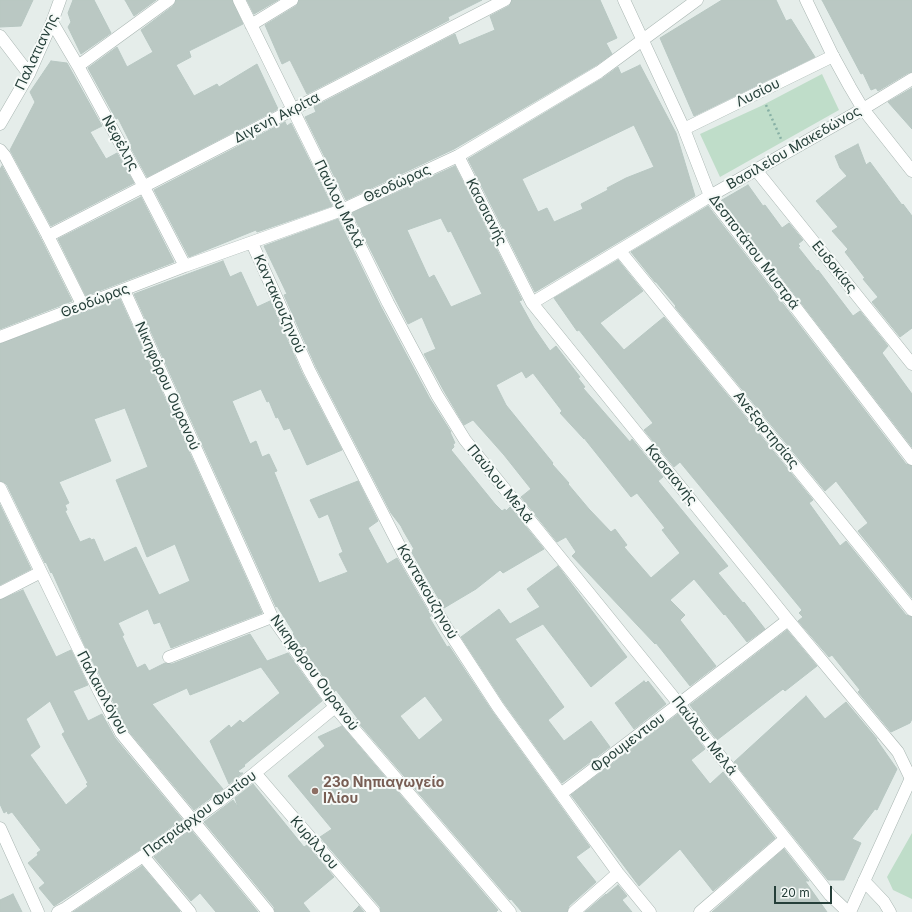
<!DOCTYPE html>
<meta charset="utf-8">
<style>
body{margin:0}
#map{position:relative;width:912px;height:912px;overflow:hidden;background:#e5edea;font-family:Inter,sans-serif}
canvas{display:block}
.scale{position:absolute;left:774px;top:886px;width:58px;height:18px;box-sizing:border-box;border:2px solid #253f39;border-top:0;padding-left:5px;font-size:12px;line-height:14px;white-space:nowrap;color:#253f39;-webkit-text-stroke:3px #f6faf8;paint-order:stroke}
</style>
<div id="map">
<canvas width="912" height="912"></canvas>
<div class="scale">20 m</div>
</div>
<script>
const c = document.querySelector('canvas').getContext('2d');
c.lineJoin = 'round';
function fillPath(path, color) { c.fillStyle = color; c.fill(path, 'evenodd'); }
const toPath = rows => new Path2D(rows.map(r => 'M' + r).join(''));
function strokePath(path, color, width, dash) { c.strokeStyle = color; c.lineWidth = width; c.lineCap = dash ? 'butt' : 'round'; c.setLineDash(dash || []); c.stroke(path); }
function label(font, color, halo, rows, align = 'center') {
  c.font = font + ' Inter,sans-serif'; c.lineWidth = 4; c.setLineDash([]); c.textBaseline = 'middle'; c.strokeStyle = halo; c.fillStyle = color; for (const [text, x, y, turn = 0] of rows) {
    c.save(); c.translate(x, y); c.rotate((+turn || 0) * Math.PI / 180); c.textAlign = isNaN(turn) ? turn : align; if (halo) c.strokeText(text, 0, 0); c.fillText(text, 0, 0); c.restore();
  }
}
fillPath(toPath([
 [822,74,839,110,720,177,700,134,761,106],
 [912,833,912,899,893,890,887,877]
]), '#bfddc9');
const building = toPath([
 [0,0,33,0,21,26,0,27,0,0],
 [73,0,94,0,111,33,81,54,68,27,71,22,68,13,73,0],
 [125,0,156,0,134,16,125,0],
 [176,0,232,0,243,24,189,51,191,57,176,65,194,96,217,84,219,87,257,64,278,109,147,177,130,146,132,146,118,118,116,119,88,68,117,47,127,67,153,52,141,30,173,6,176,0],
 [247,0,278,0,254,14,247,0],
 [299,0,482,0,448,17,449,20,307,94,290,60,282,64,265,25,296,6,299,0],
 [512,0,600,0,617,38,606,43,612,54,595,66,454,149,346,200,305,117,316,112,314,107,455,34,459,45,495,30,490,16,509,6,512,0],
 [722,0,776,0,786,21,791,19,815,57,694,116,660,38,722,0],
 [822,0,912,0,912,72,908,73,878,91,876,88,871,90,863,73,861,74,822,0],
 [51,61,67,63,102,126,90,132,106,159,117,153,134,183,51,226,10,150,35,102,30,92,51,61],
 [640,65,676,133,695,196,535,292,468,159,603,78,618,67,621,74,640,65],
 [634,125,654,167,626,178,607,188,608,190,581,204,583,209,554,222,547,208,538,212,522,179,634,125],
 [912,88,912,129,888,102,912,88],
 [285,122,287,126,291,123,332,206,257,232,256,230,189,257,154,190,285,122],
 [858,144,866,165,870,162,902,205,903,204,912,216,912,328,900,337,872,302,878,297,863,279,865,278,845,252,848,249,832,231,838,227,816,201,847,176,840,168,835,156,858,144],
 [2,166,41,239,72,301,0,329,0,169,2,166],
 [455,166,522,300,519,301,534,328,550,351,556,346,580,377,578,378,585,387,583,388,630,442,632,439,663,477,658,481,728,566,718,573,743,603,744,602,765,629,747,642,725,614,724,615,694,579,670,600,685,615,680,620,716,666,690,686,656,643,655,644,572,556,576,552,566,537,557,542,521,497,531,489,504,455,473,420,464,425,444,391,424,354,436,349,422,317,408,324,352,213,455,166],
 [441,218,448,232,451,231,482,294,451,307,434,275,429,278,407,230,441,218],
 [522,371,526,378,533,373,562,411,560,413,584,439,584,438,631,497,637,493,665,528,662,530,680,553,651,578,624,547,627,545,615,529,611,532,589,509,568,484,569,483,552,464,553,463,506,405,496,385,522,371],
 [748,185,763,206,765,205,782,228,789,223,803,240,798,244,800,246,798,247,817,271,818,270,853,316,860,311,888,346,882,353,912,394,912,447,722,200,748,185],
 [141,197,174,262,86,296,58,239,141,197],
 [708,206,906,464,912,466,912,598,858,531,868,523,836,481,825,491,675,307,676,306,656,282,655,282,631,252,708,206],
 [338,219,381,307,430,399,451,432,450,432,455,443,453,444,454,447,451,450,495,504,502,511,505,509,506,511,510,507,544,549,503,573,500,570,476,589,444,608,411,551,414,549,404,532,401,526,391,513,316,367,284,295,287,294,264,246,338,219],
 [618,260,643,291,600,323,624,350,664,317,813,500,809,503,840,546,846,541,906,615,912,617,912,719,910,723,891,732,858,692,860,690,832,655,829,657,798,621,803,617,799,613,802,610,680,462,674,467,644,430,653,423,579,330,577,331,554,298,618,260],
 [223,261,230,277,241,272,257,307,270,301,302,373,342,450,307,465,290,428,284,430,278,417,276,418,269,401,267,402,261,389,232,401,250,444,256,441,262,457,269,454,277,471,274,472,319,583,348,572,339,554,343,552,328,514,319,518,310,500,358,481,378,521,368,528,387,564,397,558,431,616,429,617,447,647,449,646,492,711,590,847,576,857,596,882,569,906,567,912,522,912,511,899,510,900,356,720,358,719,336,690,334,692,293,634,294,633,277,606,276,607,134,294,223,261],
 [425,696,443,720,419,740,400,716,425,696],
 [120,299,262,613,171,648,160,622,154,624,148,609,118,623,124,635,122,636,137,668,145,664,149,671,165,663,172,664,250,634,267,661,288,653,322,701,244,765,245,766,238,771,240,773,243,773,229,784,210,741,229,725,231,728,240,720,243,723,280,693,261,667,190,695,187,688,152,704,223,789,194,810,127,729,84,644,52,572,51,573,46,562,45,563,7,485,4,482,0,481,0,344,120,299],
 [125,408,148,467,116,480,147,557,175,544,190,581,159,595,136,547,104,562,94,539,91,540,90,538,80,542,65,511,67,510,65,505,69,503,59,482,111,461,94,419,125,408],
 [0,505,31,569,0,585,0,505],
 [558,566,627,657,591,687,543,624,515,639,564,707,548,720,564,741,591,721,610,747,562,783,504,703,461,637,499,609,510,624,540,607,527,589,558,566],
 [23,590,56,657,71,650,88,685,73,691,88,721,102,714,115,738,182,819,139,850,54,906,39,888,45,883,28,863,38,855,37,853,41,850,12,812,8,814,7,811,4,813,0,804,0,600,23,590],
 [50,701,65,732,62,734,88,783,86,784,88,786,66,805,30,755,40,747,26,719,50,701],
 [787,630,817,666,785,691,783,689,717,740,690,705,787,630],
 [644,681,646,683,648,681,666,704,634,729,615,703,644,681],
 [806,696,825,719,846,702,877,739,876,739,897,769,877,810,875,809,852,839,861,843,844,880,828,880,734,762,806,696],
 [678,714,705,749,691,760,710,784,723,772,775,838,713,891,680,849,639,886,571,795,678,714],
 [342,726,498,910,496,912,381,912,380,907,320,837,332,829,288,776,325,746,318,737,342,726],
 [253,784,304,847,307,845,334,877,303,903,310,912,275,912,274,907,204,822,233,800,238,807,235,798,253,784],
 [191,830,258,912,216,912,200,893,191,901,154,857,191,830],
 [784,849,809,881,805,881,827,912,712,912,784,849],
 [142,866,180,911,179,912,73,912,142,866],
 [618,885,627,896,622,900,632,912,585,912,606,894,606,895,618,885],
 [13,894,22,912,0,912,0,900,13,894],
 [359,906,364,912,353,912,359,906]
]);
fillPath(building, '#bac8c3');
strokePath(building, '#b7c7c2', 1);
const pedestrian = toPath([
 [0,150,5,156,48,236,83,306]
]);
const minor = toPath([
 [239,0,388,303,437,395,465,440,679,704,830,895,848,912],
 [624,0,684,129,710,196,912,459],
 [52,22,78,66,144,187,185,266],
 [251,25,292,0],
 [0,36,29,74],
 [78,66,169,0],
 [0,124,29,74,52,22,60,0],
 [684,129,833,56],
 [458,156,532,303,788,620,898,752,912,781],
 [756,170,912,364],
 [48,236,505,0],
 [252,243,309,370,404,555,446,627,498,707,618,873,650,912],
 [620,251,912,610],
 [124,290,272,617,335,707,510,912],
 [532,303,710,196,863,109,912,79],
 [0,337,185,266,342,210,458,156,599,72,697,0],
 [0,488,99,691,121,733,268,912],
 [0,593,41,572],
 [169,657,272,617],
 [255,773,374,912],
 [562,793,679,704,788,620],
 [0,828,38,912],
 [143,856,190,912],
 [864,881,884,902,890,912],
 [58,912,66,908,143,856,218,802,255,773,335,707],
 [574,912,618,873],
 [700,912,785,839]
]);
const tertiary = toPath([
 [806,0,833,56,850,87,863,109,912,171],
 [850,912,912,776]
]);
strokePath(pedestrian, '#a8b5b1', 13);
strokePath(minor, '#a8b5b1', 13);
strokePath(tertiary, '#a8b5b1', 13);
strokePath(toPath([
 [766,105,781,139]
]), '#87b0a5', 2.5, [2, 3]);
strokePath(pedestrian, '#fff', 12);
strokePath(minor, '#fff', 12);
strokePath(tertiary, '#fff', 12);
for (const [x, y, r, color] of [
 [315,791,4,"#8d6e63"]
]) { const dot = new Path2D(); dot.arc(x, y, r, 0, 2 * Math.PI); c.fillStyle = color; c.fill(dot); strokePath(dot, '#f6faf8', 1.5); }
label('14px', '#253f39', '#f6faf8', [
 ["Παλατιανης",37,52,-65],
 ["Λυσίου",758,93,-26],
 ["Διγενή Ακρίτα",277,118,-27],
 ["Νεφέλης",120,143,61],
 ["Βασιλείου Μακεδώνος",794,148,-30],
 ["Θεοδώρας",397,184,-25],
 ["Παύλου Μελά",339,204,64],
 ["Κασσιανής",486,212,63],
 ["Δεσποτάτου Μυστρά",754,252,53],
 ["Ευδοκίας",834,267,51],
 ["Θεοδώρας",95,301,-21],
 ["Καντακουζηνού",279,304,66],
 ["Νικηφόρου Ουρανού",167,386,66],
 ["Ανεξαρτησίας",766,430,51],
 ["Κασσιανής",671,475,51],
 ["Παύλου Μελά",500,484,51],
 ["Καντακουζηνού",427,592,60],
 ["Νικηφόρου Ουρανού",314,673,54],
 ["Παλαιολόγου",102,693,62],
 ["Παύλου Μελά",704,736,52],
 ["Φρουμεντιου",628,743,-37],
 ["Πατριάρχου Φωτίου",200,814,-36],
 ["Κυρίλλου",314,843,49]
]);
label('bold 14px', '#785e54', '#f6faf8', [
 ["23ο Νηπιαγωγείο",323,783],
 ["Ιλίου",323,799]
], 'left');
</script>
